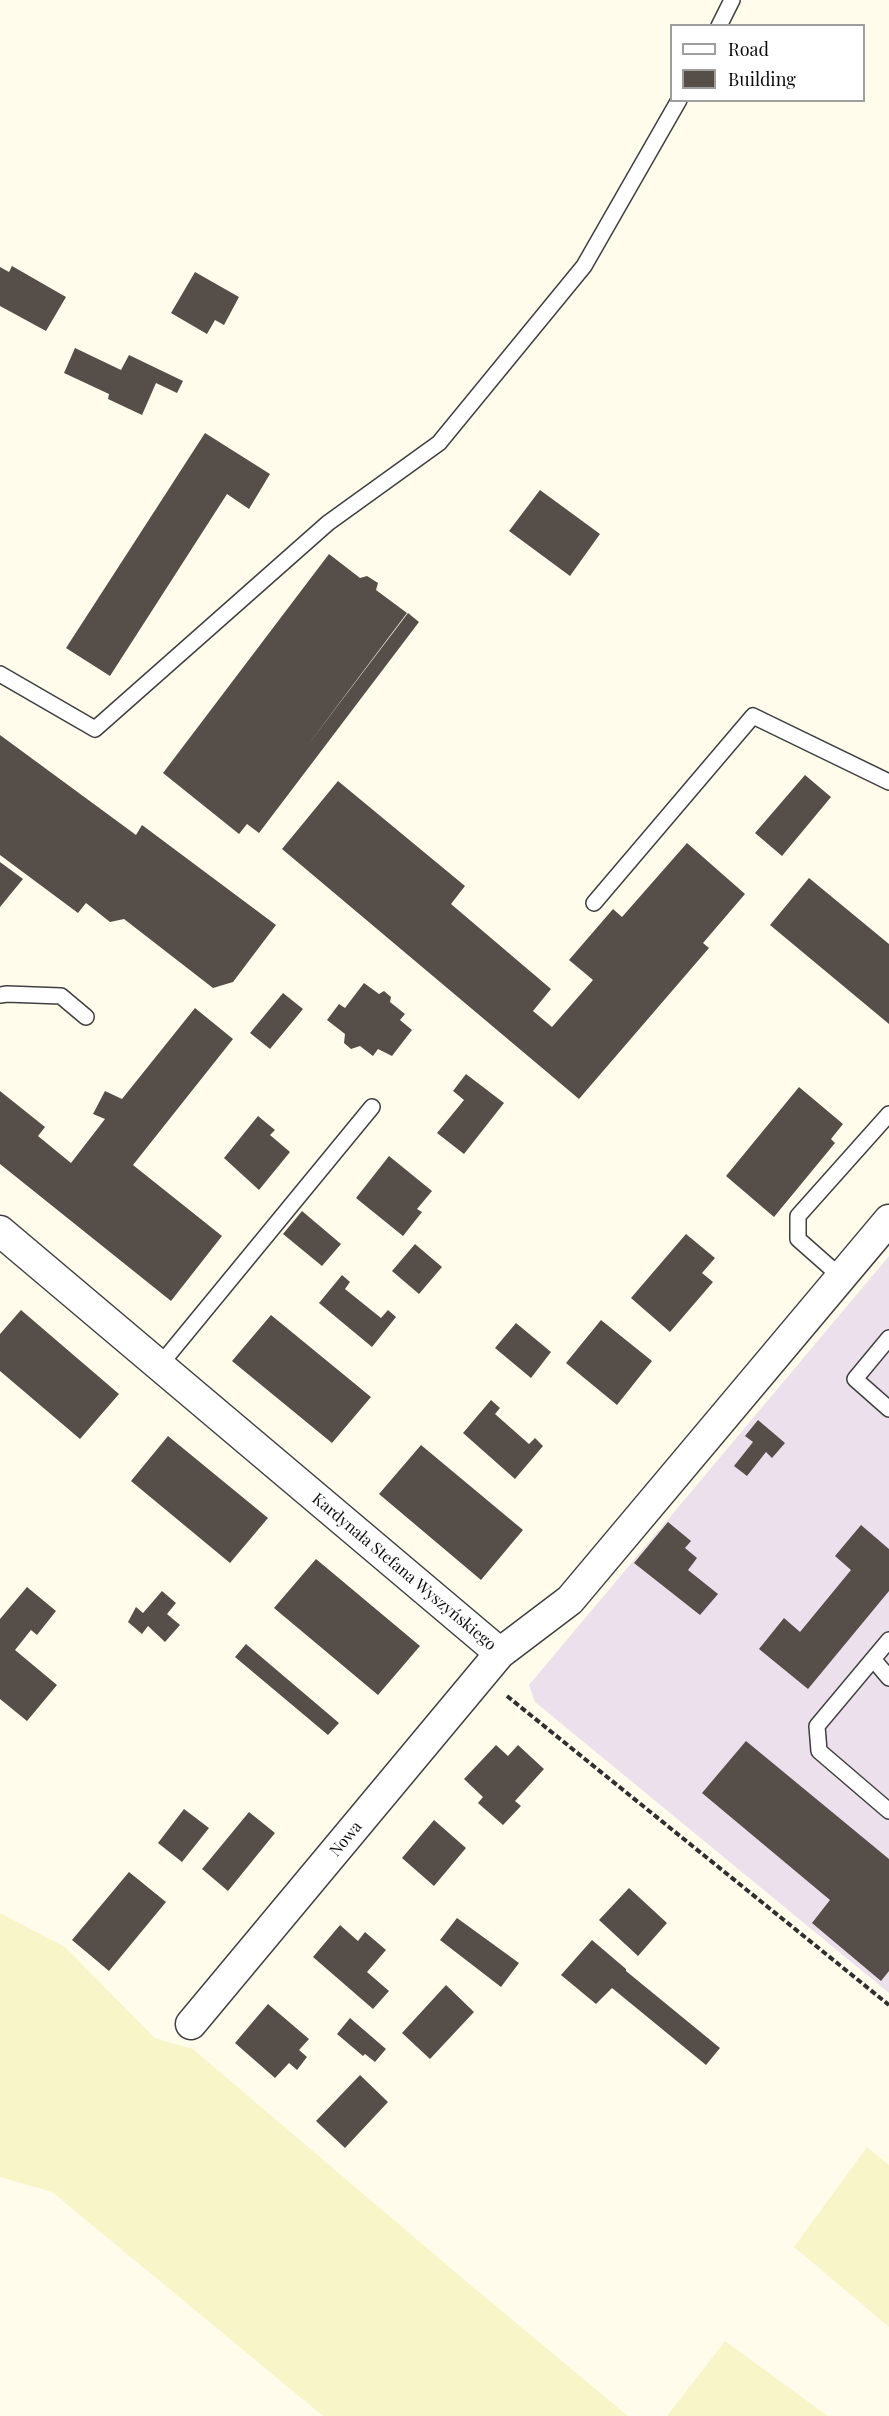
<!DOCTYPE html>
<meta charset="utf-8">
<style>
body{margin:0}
#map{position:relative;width:889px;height:2416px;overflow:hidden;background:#fffcec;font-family:"Playfair Display",serif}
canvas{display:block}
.legend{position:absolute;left:670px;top:24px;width:195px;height:78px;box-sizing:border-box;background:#fff;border:2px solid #9e9e9e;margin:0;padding:8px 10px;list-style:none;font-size:18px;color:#0d0d0d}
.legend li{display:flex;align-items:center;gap:12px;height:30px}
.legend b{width:30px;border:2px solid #9e9e9e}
</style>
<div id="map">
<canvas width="889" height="2416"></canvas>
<ul class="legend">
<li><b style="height:8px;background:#fff"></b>Road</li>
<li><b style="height:16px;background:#564e48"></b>Building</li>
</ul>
</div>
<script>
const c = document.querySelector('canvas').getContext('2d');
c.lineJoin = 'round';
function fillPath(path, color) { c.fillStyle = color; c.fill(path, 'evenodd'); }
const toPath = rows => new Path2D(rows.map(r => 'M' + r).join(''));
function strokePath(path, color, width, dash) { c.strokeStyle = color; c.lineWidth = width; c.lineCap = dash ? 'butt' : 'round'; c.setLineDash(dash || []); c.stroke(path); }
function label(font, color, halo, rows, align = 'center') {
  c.font = font + ' "Playfair Display",serif'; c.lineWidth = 6; c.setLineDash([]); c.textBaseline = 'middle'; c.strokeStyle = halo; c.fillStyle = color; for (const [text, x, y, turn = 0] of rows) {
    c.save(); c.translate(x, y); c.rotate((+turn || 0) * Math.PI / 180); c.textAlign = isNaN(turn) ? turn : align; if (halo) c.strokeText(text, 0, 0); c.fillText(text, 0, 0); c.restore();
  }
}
fillPath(toPath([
 [889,1256,889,1993,535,1702,529,1685]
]), '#ece0ec');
fillPath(toPath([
 [0,1913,65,1947,155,2038,193,2049,461,2277,628,2416,323,2416,52,2192,0,2177],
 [867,2147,889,2165,889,2327,794,2247],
 [725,2341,828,2416,667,2416]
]), '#f8f6c9');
fillPath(toPath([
 [12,266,66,297,46,331,0,306,0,267,9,272],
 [195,272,239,297,224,325,215,320,207,334,171,313],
 [75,348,121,370,129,355,183,381,177,393,156,383,142,415,108,399,109,394,64,373],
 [205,433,270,474,249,509,227,494,110,676,66,648],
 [540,490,600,534,570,576,509,531],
 [329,554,360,578,367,576,378,583,376,590,407,613,304,750,408,613,419,622,259,833,247,824,239,834,163,773],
 [0,735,136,835,142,825,276,925,233,982,213,988,124,919,110,922,86,903,78,913,0,855],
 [805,775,831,797,782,856,755,833],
 [338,781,465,886,451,904,551,989,533,1011,552,1027,593,980,569,960,613,909,622,917,687,843,745,894,703,943,709,948,579,1099,282,849],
 [0,862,23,879,0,907],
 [809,878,889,944,889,1024,770,925],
 [364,983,379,994,384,991,391,997,390,1002,405,1014,400,1020,412,1030,392,1056,378,1049,373,1056,360,1046,351,1049,344,1043,345,1034,327,1020,339,1004,345,1008],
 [283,993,303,1009,270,1049,250,1033],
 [195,1008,233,1039,133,1165,222,1236,171,1301,0,1164,0,1091,45,1127,38,1136,71,1163,105,1119,93,1114,105,1091,122,1099],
 [466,1074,504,1103,464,1154,437,1133,464,1100,453,1091],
 [799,1087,843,1124,831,1139,835,1143,774,1217,726,1176],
 [258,1116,275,1130,270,1135,290,1152,259,1190,224,1158],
 [389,1156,432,1191,417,1209,422,1212,403,1236,356,1198],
 [302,1211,341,1244,322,1266,283,1234],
 [686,1234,715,1258,702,1273,713,1282,670,1332,631,1298],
 [415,1244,442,1267,419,1294,392,1271],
 [342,1275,350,1282,345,1289,381,1318,388,1310,396,1317,372,1347,319,1303],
 [21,1310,119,1394,80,1439,0,1371,0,1334],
 [271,1315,371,1397,332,1443,232,1361],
 [601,1320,652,1361,617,1405,566,1363],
 [516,1323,551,1352,531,1378,495,1348],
 [491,1400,500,1408,495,1414,529,1444,535,1438,543,1446,515,1479,463,1433],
 [758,1420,785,1443,772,1458,766,1452,747,1476,734,1466,753,1442,745,1436],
 [168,1436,268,1518,230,1563,131,1481],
 [421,1445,523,1530,481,1580,379,1494],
 [668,1522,691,1541,685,1548,697,1558,688,1570,718,1594,700,1615,634,1563],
 [861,1525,889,1549,889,1591,808,1689,759,1649,784,1618,800,1632,851,1570,835,1556],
 [316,1559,420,1646,378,1695,274,1608],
 [27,1587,56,1611,37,1635,31,1630,15,1650,57,1685,27,1721,0,1699,0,1619],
 [162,1591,176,1603,167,1614,180,1625,165,1642,148,1626,142,1634,128,1622,136,1607,143,1613],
 [246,1644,339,1723,328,1735,235,1657],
 [746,1741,889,1859,889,1971,881,1981,812,1923,830,1900,702,1793],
 [496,1745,508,1756,518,1745,544,1769,515,1801,521,1806,503,1825,478,1803,483,1797,464,1779],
 [184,1809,209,1828,182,1862,158,1843],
 [249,1812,275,1833,228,1891,202,1869],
 [434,1820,466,1848,434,1886,402,1858],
 [129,1872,166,1902,109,1971,72,1940],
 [629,1888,667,1923,638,1956,599,1920],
 [457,1918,519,1963,501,1987,440,1940],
 [340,1925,358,1941,365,1932,386,1950,367,1972,389,1991,373,2009,313,1957],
 [592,1940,626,1969,626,1971,720,2048,706,2065,612,1988,596,2004,561,1975],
 [446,1985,474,2012,430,2059,402,2033],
 [268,2004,309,2039,299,2050,307,2057,297,2070,289,2063,275,2078,235,2043],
 [350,2018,386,2049,375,2062,365,2054,363,2056,337,2034],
 [360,2075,388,2102,345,2148,316,2121]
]), '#564e48');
const service = toPath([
 [719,26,732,0],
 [0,674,95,729,328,523,439,443,584,266,679,100],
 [594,903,753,716,889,782],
 [0,995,7,994,61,996,86,1017],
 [841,1277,798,1239,798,1216,889,1114],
 [889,1338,855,1379,889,1409],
 [160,1365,372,1107],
 [889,1640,817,1726,819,1751,889,1811],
 [873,1659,889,1678]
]);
const minor = toPath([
 [0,1231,500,1653,570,1600,889,1220],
 [191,2024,500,1653]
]);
strokePath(service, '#404040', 18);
strokePath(minor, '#404040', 33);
strokePath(toPath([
 [507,1696,889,2005]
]), '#2f2f2f', 4, [6, 3]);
strokePath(service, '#fff', 15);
strokePath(minor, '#fff', 30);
label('16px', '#0d0d0d', '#fff', [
 ["Kardynała Stefana Wyszyńskiego",404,1572,40],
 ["Nowa",346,1839,-50]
]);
</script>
